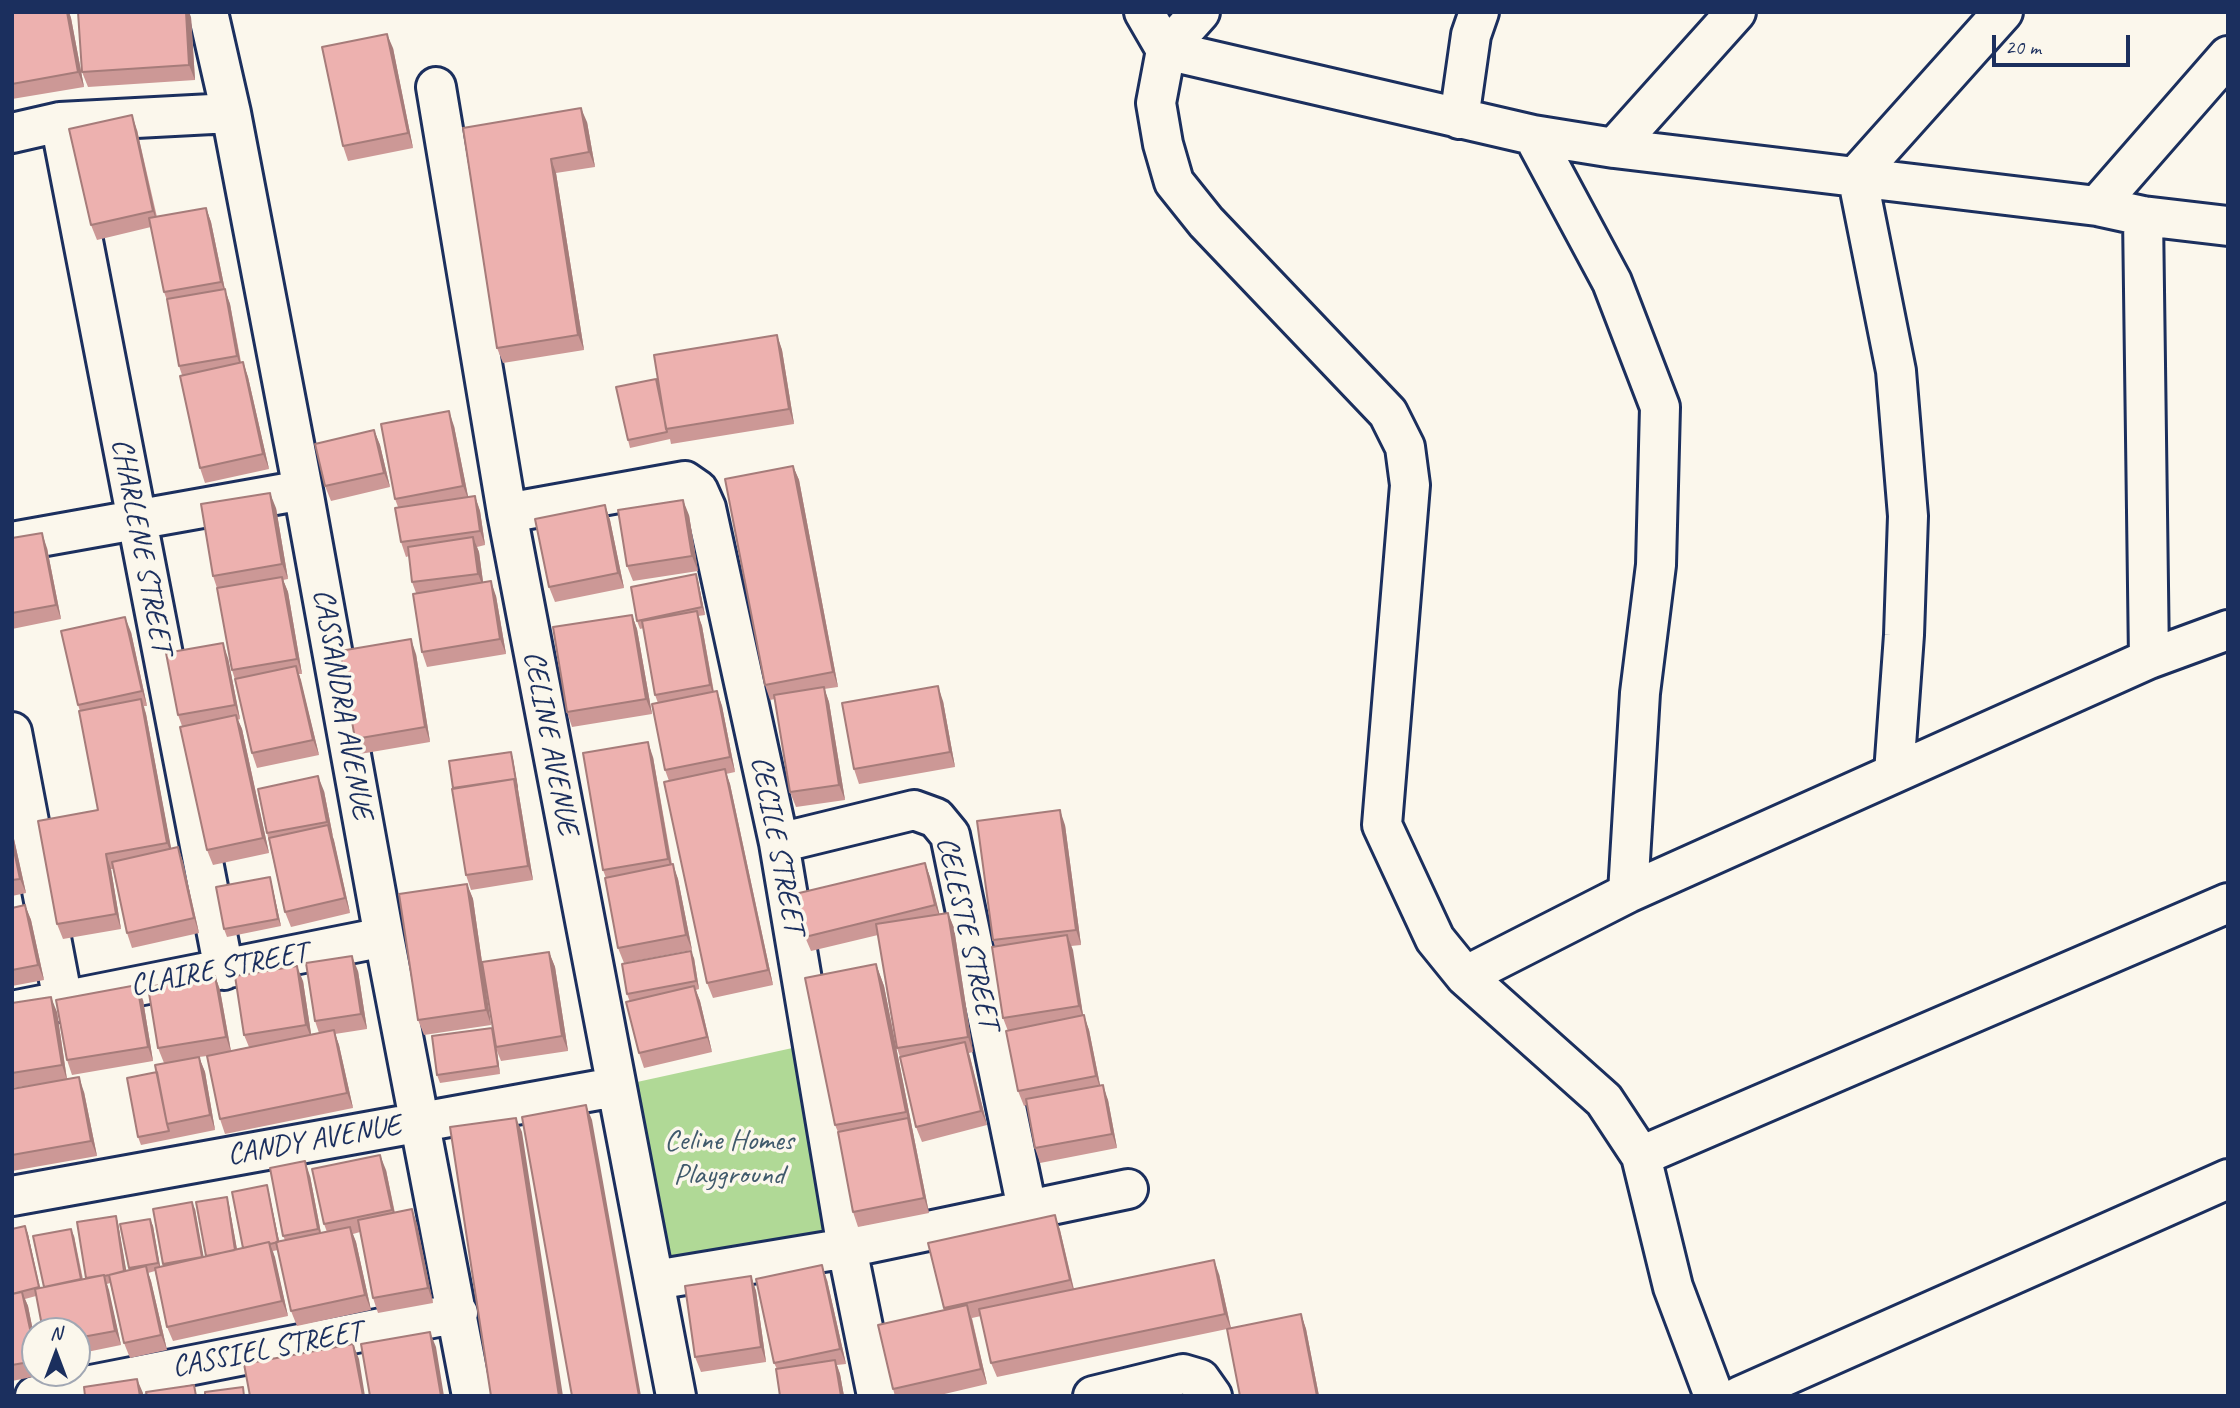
<!DOCTYPE html>
<style>
body{margin:0}
#map{position:relative;width:2240px;height:1408px;overflow:hidden;background:#fbf7ec;font-family:Caveat,sans-serif}
canvas{display:block}
.frame{position:absolute;inset:0;border:14px solid #1b2f5e;pointer-events:none}
.north{position:absolute;left:21px;top:1317px;width:70px;height:70px;box-sizing:border-box;background:#fbf7ec;border:2px solid #a1a7b3;border-radius:50%;rotate:0deg;font-size:19px;font-weight:700;line-height:28px;text-align:center;color:#1b2f5e}
.north::after{content:'';display:block;margin:auto;width:24px;height:32px;background:#1b2f5e;clip-path:polygon(50% 0,100% 100%,50% 72%,0 100%)}
.scale{position:absolute;left:1992px;top:35px;width:138px;height:32px;box-sizing:border-box;border:4px solid #1b2f5e;border-top:0;padding-left:9px;font-size:21px;line-height:24px;white-space:nowrap;color:#1b2f5e;-webkit-text-stroke:5px #fbf7ec;paint-order:stroke}
</style>
<div id="map">
<canvas width="2240" height="1408"></canvas>
<div class="frame"></div>
<div class="north">N</div>
<div class="scale">20 m</div>
</div>
<script>
const c = document.querySelector('canvas').getContext('2d');
c.lineJoin = 'round';
function fillPath(path, color) { c.fillStyle = color; c.fill(path, 'evenodd'); }
const toPath = rows => new Path2D(rows.map(r => 'M' + r).join(''));
function strokePath(path, color, width, dash) { c.strokeStyle = color; c.lineWidth = width; c.lineCap = dash ? 'butt' : 'round'; c.setLineDash(dash || []); c.stroke(path); }
function label(font, color, halo, rows, align = 'center') {
  c.font = font + ' Caveat,sans-serif'; c.lineWidth = 7; c.setLineDash([]); c.textBaseline = 'middle'; c.strokeStyle = halo; c.fillStyle = color; for (const [text, x, y, turn = 0] of rows) {
    c.save(); c.translate(x, y); c.rotate((+turn || 0) * Math.PI / 180); c.textAlign = isNaN(turn) ? turn : align; if (halo) c.strokeText(text, 0, 0); c.fillText(text, 0, 0); c.restore();
  }
}
fillPath(toPath([
 [797,1047,828,1233,662,1264,628,1084]
]), '#b0d996');
const minor = toPath([
 [208,12,231,113,303,490,384,937,472,1396],
 [1144,12,1166,50,1533,135,1614,148,2097,206,2143,216,2228,226],
 [1200,12,1166,50,1156,103,1163,144,1174,182,1206,222,1388,413,1405,447,1410,485,1382,825,1435,939,1465,976,1604,1100,1641,1156,1673,1287,1714,1396],
 [436,87,507,513,676,1396],
 [1459,119,1471,35,1479,12],
 [60,122,224,970],
 [12,133,60,122,231,113],
 [1533,135,1612,282,1660,407,1656,565,1640,693,1628,893],
 [1614,148,1736,12],
 [2097,206,2228,56],
 [2143,216,2149,659],
 [507,513,685,481,698,490,706,508,779,843,847,1248,877,1396],
 [12,542,303,490],
 [12,732,63,1001],
 [1894,773,1904,635,1908,516,1896,371,1857,175,2003,12],
 [779,843,914,810,936,818,950,835,1027,1209],
 [1465,976,1628,893,2149,659,2228,630],
 [12,1011,384,937],
 [1641,1156,2228,903],
 [12,1196,615,1087],
 [655,1280,847,1248,1128,1189],
 [35,1396,458,1313],
 [1093,1396,1183,1374,1200,1379,1212,1396],
 [1740,1396,2228,1179]
]);
strokePath(minor, '#1b2f5e', 44);
strokePath(minor, '#fbf7ec', 38);
fillPath(toPath([
 [16,12,69,12,71,18,84,87,12,99,12,13],
 [191,17,195,80,88,87,82,72],
 [393,48,413,148,348,161,343,146],
 [587,122,595,167,556,173,584,350,503,363,497,348,463,128],
 [137,130,157,217,206,208,211,222,225,290,230,304,241,362,243,362,248,377,269,469,205,483,200,468,182,375,179,366,169,306,164,292,151,227,97,240,91,225],
 [777,335,782,350,794,424,671,444,670,439,630,448,628,440,656,379,659,385],
 [454,426,468,497,475,496,480,511,485,545,477,547,479,552,483,582,496,596,506,654,427,667,422,652,416,593,412,582,409,556,406,557,401,542,398,507,395,499],
 [374,430,380,445,390,487,331,501,325,486],
 [793,466,799,480,838,687,824,689,829,702,845,800,796,807,790,792,775,699,770,700,765,685],
 [605,505,610,520,624,588,555,602,549,587],
 [276,508,288,579,283,580,288,592,302,674,299,674,319,755,257,768,252,753,236,683,232,670,217,588,213,576],
 [689,515,698,571,633,581,627,566],
 [12,538,47,548,61,619,12,629],
 [696,574,698,581,705,615,698,616,702,626,714,692,717,691,722,706,735,772,726,774,730,784,773,985,713,998,707,983,669,781,665,770,658,703,655,695,644,628,640,629,637,621],
 [632,615,637,629,652,714,572,727,567,712],
 [131,632,147,706,144,706,146,714,171,849,178,847,183,862,199,933,132,948,127,933,113,869,111,869,121,929,63,939,57,924,98,810,80,711,78,705],
 [416,654,430,742,360,754,355,739],
 [228,658,240,719,238,720,242,729,269,853,213,865,207,850,182,726,178,715],
 [943,701,955,767,859,784,854,769],
 [511,752,513,759,533,880,471,890,466,875],
 [653,757,672,864,678,879,692,950,624,963,618,948,606,878,603,870],
 [324,791,333,837,350,913,291,927,285,912,267,833],
 [1065,825,1081,945,1071,946,1083,1015,1089,1030,1100,1085,1108,1100,1117,1148,1040,1163,1035,1148,1027,1105,1024,1106,1018,1091,1008,1031,1003,1018,995,947,993,940],
 [12,830,26,893,12,896],
 [925,863,930,877,939,914,948,913,954,928,973,1052,969,1053,987,1125,922,1142,916,1127,900,1057,897,1048,878,935,811,951,805,937],
 [270,877,272,885,281,926,227,937,224,929],
 [467,884,473,899,491,1025,424,1035,418,1020],
 [25,905,31,920,44,980,12,986,12,908],
 [549,952,555,967,568,1051,501,1061,497,1051,500,1074,440,1083,437,1075,492,1028],
 [694,958,699,989,696,990,700,1001,712,1052,644,1068,639,1053,630,1002,627,994],
 [876,964,884,986,929,1213,858,1227,853,1212,838,1132,835,1125],
 [358,971,367,1029,335,1034,339,1045,353,1108,225,1134,220,1119,207,1056,199,1057,205,1072,215,1130,141,1145,138,1137,164,1063,158,1048,215,976,220,990,231,1051,249,1047,244,1035,303,981,311,1034,319,1033,315,1021],
 [143,1000,153,1061,72,1075,67,1060],
 [12,1003,57,1012,67,1079,84,1092,97,1156,12,1171,12,1089,46,1083,12,1088],
 [386,1170,395,1213,417,1224,433,1303,378,1313,373,1298,360,1232,353,1234,356,1242,371,1310,297,1326,291,1311,278,1250,273,1251,288,1316,173,1341,167,1327,155,1271,148,1273,151,1281,167,1350,130,1358,124,1343,110,1283,107,1284,121,1345,77,1354,77,1331,36,1296,25,1299,28,1306,35,1341,35,1373,42,1373,42,1375,12,1381,12,1229,25,1226,28,1234,40,1287,44,1287,74,1236,83,1279,86,1278,116,1216,118,1223,126,1271,129,1270,120,1224,150,1219,153,1226,160,1267,164,1266,153,1209,195,1209,203,1257,206,1256,227,1197,229,1205,237,1249,243,1248,267,1185,269,1193,279,1241,285,1240,283,1236,310,1176,321,1233,327,1232,324,1224],
 [1055,1215,1060,1230,1074,1289,1219,1274,1231,1328,1301,1314,1306,1329,1319,1396,1240,1396,1227,1329,997,1377,991,1363,981,1316,972,1318,987,1384,936,1396,895,1396,893,1389,944,1310,928,1243],
 [751,1276,756,1291,766,1362,701,1372,695,1357],
 [827,1280,846,1364,837,1365,840,1374,844,1396,780,1396,777,1369,774,1363]
]), '#cc9896');
fillPath(toPath([
 [67,12,69,12,71,18,84,87,78,72],
 [186,12,189,12,191,17,195,80,189,65],
 [387,34,393,48,413,148,408,133],
 [581,108,587,122,595,167,589,152],
 [132,115,137,130,158,226,153,211],
 [551,159,556,173,584,350,578,335],
 [206,208,211,222,225,290,230,304,242,371,237,356,226,295,221,282],
 [777,335,782,350,794,424,789,409],
 [243,362,248,377,269,469,263,454],
 [449,411,454,426,469,501,463,486],
 [374,430,380,445,390,487,384,473],
 [793,466,799,480,838,687,833,672],
 [270,493,276,508,288,579,282,564],
 [475,496,480,511,485,545,480,531],
 [683,500,689,515,698,571,692,556],
 [605,505,610,520,624,588,618,573],
 [42,533,47,548,61,619,56,605],
 [473,537,479,552,484,589,478,574],
 [696,574,698,581,705,615,702,607],
 [282,577,288,592,302,674,297,659],
 [491,581,496,596,506,654,500,639],
 [697,611,702,626,715,700,710,685],
 [632,615,637,629,652,714,646,699],
 [125,617,131,632,147,706,142,691],
 [411,639,416,654,430,742,425,727],
 [223,643,228,658,240,719,235,705],
 [296,666,301,680,319,755,313,740],
 [938,686,943,701,955,767,950,752],
 [824,687,829,702,845,800,839,785],
 [717,691,722,706,735,772,730,757],
 [141,699,146,714,173,858,167,843],
 [236,715,242,729,269,853,263,838],
 [648,742,653,757,673,874,668,859],
 [511,752,513,759,533,880,528,866],
 [725,769,730,784,773,985,768,970],
 [318,776,324,791,333,837,327,822],
 [1060,810,1065,825,1081,945,1076,930],
 [328,825,334,840,350,913,345,898],
 [12,830,26,893,20,879,12,841],
 [178,847,183,862,199,933,194,918],
 [106,854,111,869,121,929,116,914],
 [925,863,930,877,941,920,935,905],
 [673,864,678,879,692,950,686,935],
 [270,877,272,885,281,926,278,919],
 [467,884,473,899,491,1025,486,1010],
 [25,905,31,920,44,980,38,965],
 [948,913,954,928,973,1052,968,1037],
 [1067,935,1073,950,1084,1021,1079,1006],
 [691,951,694,958,699,989,696,981],
 [549,952,555,967,568,1051,562,1036],
 [352,956,358,971,367,1029,361,1014],
 [876,964,884,986,929,1213,924,1198],
 [297,966,303,981,312,1040,306,1025],
 [215,976,220,990,231,1052,226,1037],
 [137,985,143,1000,153,1061,148,1047],
 [694,986,700,1001,712,1052,707,1037],
 [51,997,57,1012,67,1080,62,1065],
 [1084,1015,1089,1030,1101,1090,1096,1076],
 [492,1028,497,1051,500,1074,498,1066],
 [334,1030,339,1045,353,1108,347,1093],
 [965,1042,970,1057,987,1125,981,1111],
 [199,1057,205,1072,215,1130,210,1115],
 [79,1077,84,1092,97,1156,91,1141],
 [1103,1085,1108,1100,1117,1148,1112,1134],
 [586,1105,592,1120,641,1396,639,1396],
 [516,1118,522,1132,563,1396,559,1396],
 [380,1155,386,1170,397,1225,392,1210],
 [305,1161,310,1176,323,1244,318,1229],
 [267,1185,269,1193,281,1250,278,1242],
 [227,1197,229,1205,239,1261,236,1254],
 [192,1202,195,1209,205,1264,202,1257],
 [412,1209,417,1224,433,1303,428,1288],
 [1055,1215,1060,1230,1075,1295,1070,1280],
 [116,1216,118,1223,128,1280,125,1273],
 [150,1219,153,1226,161,1271,158,1263],
 [25,1226,28,1234,41,1295,39,1287],
 [350,1227,356,1242,371,1310,365,1295],
 [71,1229,74,1236,84,1289,82,1281],
 [269,1242,275,1257,288,1316,282,1301],
 [1214,1260,1219,1274,1231,1329,1225,1314],
 [822,1265,827,1280,846,1364,840,1349],
 [146,1266,151,1281,167,1350,161,1335],
 [104,1275,109,1290,121,1345,115,1331],
 [751,1276,756,1291,766,1362,761,1347],
 [22,1292,28,1306,35,1341,35,1352],
 [967,1305,972,1320,987,1384,981,1369],
 [1301,1314,1306,1329,1319,1396,1317,1396],
 [430,1332,436,1347,444,1396,441,1396],
 [353,1344,359,1359,365,1396,363,1396],
 [835,1360,840,1374,844,1396,841,1396],
 [137,1379,143,1393,143,1396,140,1396]
]), '#a67c7a');
const building = toPath([
 [16,12,67,12,78,72,12,84,12,13,16,12],
 [78,12,186,12,189,65,82,72,78,12],
 [387,34,408,133,343,146,322,47,387,34],
 [581,108,589,152,551,159,578,335,497,348,463,128,581,108],
 [132,115,153,211,91,225,69,129,132,115],
 [206,208,221,282,164,292,149,218,206,208],
 [225,289,237,356,179,366,167,299,225,289],
 [777,335,789,409,666,429,654,355,777,335],
 [243,362,263,454,200,468,180,376,243,362],
 [656,379,667,432,628,440,616,387,656,379],
 [449,411,463,486,395,499,381,424,449,411],
 [374,430,384,473,325,486,315,444,374,430],
 [793,466,833,672,765,685,725,479,793,466],
 [270,493,282,564,213,576,201,504,270,493],
 [475,496,480,531,401,542,395,508,475,496],
 [683,500,692,556,627,566,618,510,683,500],
 [605,505,618,573,549,587,535,519,605,505],
 [42,533,56,605,12,613,12,538,42,533],
 [473,537,478,574,412,582,408,547,473,537],
 [696,574,702,607,637,621,631,587,696,574],
 [282,577,297,659,232,670,217,588,282,577],
 [491,581,500,639,422,652,413,594,491,581],
 [697,611,710,685,655,695,642,621,697,611],
 [632,615,646,699,567,712,553,627,632,615],
 [125,617,142,691,78,705,61,631,125,617],
 [411,639,425,727,355,739,340,651,411,639],
 [223,643,235,705,178,715,166,653,223,643],
 [296,666,313,740,252,753,235,679,296,666],
 [938,686,950,752,854,769,842,703,938,686],
 [824,687,839,785,790,792,774,695,824,687],
 [717,691,730,757,665,770,652,704,717,691],
 [141,699,167,843,106,854,116,914,57,924,38,821,98,810,79,711,141,699],
 [236,715,263,838,207,850,180,727,236,715],
 [648,742,668,859,603,870,583,753,648,742],
 [511,752,517,787,514,779,453,788,449,761,511,752],
 [725,769,768,970,707,983,664,782,725,769],
 [318,776,327,822,267,833,258,789,318,776],
 [514,779,528,866,466,875,452,789,514,779],
 [1060,810,1076,930,993,940,977,821,1060,810],
 [328,825,345,898,285,912,269,838,328,825],
 [12,841,20,879,12,880,12,841],
 [178,847,194,918,127,933,112,862,178,847],
 [925,863,935,905,805,937,795,894,925,863],
 [673,864,686,935,618,948,605,878,673,864],
 [270,877,278,919,224,929,216,887,270,877],
 [467,884,486,1010,418,1020,399,894,467,884],
 [25,905,38,965,12,970,12,908,25,905],
 [948,913,968,1037,897,1048,876,924,948,913],
 [1067,935,1079,1006,1003,1018,992,947,1067,935],
 [691,951,696,981,627,994,622,964,691,951],
 [549,952,562,1036,496,1047,482,962,549,952],
 [352,956,361,1014,315,1021,306,963,352,956],
 [876,964,906,1112,835,1125,805,978,876,964],
 [297,966,306,1025,244,1035,235,976,297,966],
 [215,976,226,1037,158,1048,148,987,215,976],
 [137,985,148,1047,67,1060,56,1000,137,985],
 [694,986,707,1037,639,1053,626,1002,694,986],
 [51,997,62,1065,12,1073,12,1003,51,997],
 [1084,1015,1096,1076,1018,1091,1006,1031,1084,1015],
 [492,1028,498,1066,437,1075,432,1036,492,1028],
 [334,1030,347,1093,220,1119,207,1056,334,1030],
 [965,1042,981,1111,916,1127,900,1057,965,1042],
 [199,1057,210,1115,167,1124,155,1065,199,1057],
 [157,1072,167,1124,169,1131,138,1137,127,1078,157,1072],
 [79,1077,91,1141,12,1155,12,1089,79,1077],
 [1103,1085,1112,1134,1035,1148,1026,1099,1103,1085],
 [586,1105,639,1396,572,1396,522,1117,586,1105],
 [516,1118,559,1396,491,1396,450,1127,516,1118],
 [908,1118,924,1198,853,1212,838,1132,908,1118],
 [380,1155,392,1210,324,1224,312,1169,380,1155],
 [305,1161,318,1229,283,1236,270,1168,305,1161],
 [267,1185,278,1242,270,1244,269,1242,243,1248,232,1192,267,1185],
 [227,1197,235,1250,206,1256,196,1202,227,1197],
 [192,1202,202,1257,163,1264,153,1209,192,1202],
 [412,1209,428,1288,373,1298,358,1220,412,1209],
 [1055,1215,1070,1280,944,1308,928,1243,1055,1215],
 [116,1216,124,1271,109,1275,104,1276,104,1275,86,1278,77,1222,116,1216],
 [150,1219,158,1263,129,1268,120,1224,150,1219],
 [25,1226,39,1287,12,1294,12,1229,25,1226],
 [350,1227,365,1295,291,1311,276,1242,350,1227],
 [71,1229,81,1279,44,1287,33,1236,71,1229],
 [269,1242,282,1301,167,1327,155,1268,269,1242],
 [1214,1260,1225,1314,991,1363,979,1309,1214,1260],
 [822,1265,840,1349,774,1363,756,1279,822,1265],
 [146,1266,161,1335,124,1343,109,1275,146,1266],
 [104,1275,115,1331,77,1338,77,1331,43,1331,35,1289,104,1275],
 [751,1276,761,1347,695,1357,685,1286,751,1276],
 [22,1292,35,1352,35,1361,12,1365,12,1294,22,1292],
 [967,1305,981,1369,893,1389,878,1325,967,1305],
 [1301,1314,1317,1396,1240,1396,1227,1329,1301,1314],
 [430,1332,441,1396,370,1396,361,1344,430,1332],
 [353,1344,363,1396,250,1396,244,1364,353,1344],
 [835,1360,841,1396,780,1396,776,1369,835,1360],
 [137,1379,140,1396,85,1396,84,1387,137,1379],
 [194,1385,196,1396,147,1396,146,1392,194,1385],
 [243,1387,244,1396,205,1396,205,1392,243,1387]
]);
fillPath(building, '#edb1af');
strokePath(building, '#a67c7a', 2);
label('30px', '#1b2f5e', '#fbf7ec', [
 ["CHARLENE STREET",141,546,79],
 ["CASSANDRA AVENUE",342,704,80],
 ["CELINE AVENUE",550,743,79],
 ["CECILE STREET",777,845,79],
 ["CELESTE STREET",967,933,77],
 ["CLAIRE STREET",219,970,-11],
 ["CANDY AVENUE",314,1141,-10],
 ["CASSIEL STREET",267,1350,-11]
]);
label('30px', '#405a6c', '#fbf7ec', [
 ["Celine Homes",729,1141],
 ["Playground",729,1175]
]);
</script>
